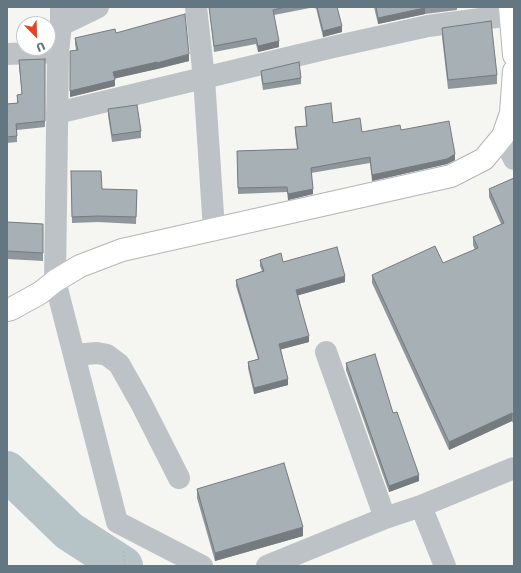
<!DOCTYPE html>
<style>
body{margin:0}
#map{position:relative;width:521px;height:573px;overflow:hidden;background:#f5f5f1;font-family:"DejaVu Sans",sans-serif}
canvas{display:block}
.frame{position:absolute;inset:0;border:8px solid #637783;pointer-events:none}
.north{position:absolute;left:16px;top:16px;width:40px;height:40px;box-sizing:border-box;background:#fff;border:1px solid #c1c9cd;border-radius:50%;rotate:157deg;font-size:11px;font-weight:700;line-height:16px;text-align:center;color:#637783}
.north::after{content:'';display:block;margin:auto;width:14px;height:18px;background:#e74320;clip-path:polygon(50% 0,100% 100%,50% 72%,0 100%)}
</style>
<div id="map">
<canvas width="521" height="573"></canvas>
<div class="frame"></div>
<div class="north">U</div>
</div>
<script>
const c = document.querySelector('canvas').getContext('2d');
c.lineJoin = 'round';
const toPath = rows => new Path2D(rows.map(r => 'M' + r).join(''));
function strokePath(path, color, width, dash) { c.strokeStyle = color; c.lineWidth = width; c.lineCap = dash ? 'butt' : 'round'; c.setLineDash(dash || []); c.stroke(path); }
function fillPath(path, color) { c.fillStyle = color; c.fill(path, 'evenodd'); }
strokePath(toPath([
 [7,471,69,531,123,566]
]), '#b6c4c7', 40);
const major = toPath([
 [510,7,514,55],
 [7,310,11,309,40,293,55,281,80,266,122,250,451,176,484,159,503,136,511,113,514,71]
]);
strokePath(major, '#b1b6ba', 24);
strokePath(toPath([
 [123,551,125,566]
]), '#b7bbbd', 2.5, [2, 2]);
strokePath(toPath([
 [61,7,61,25,58,52,55,281,117,522,202,566],
 [196,7,204,78,214,230],
 [61,25,98,7],
 [7,54,58,52],
 [57,113,333,47,428,26,511,15],
 [503,136,514,159],
 [326,352,385,518],
 [74,355,97,353,107,355,119,364,141,403,179,478],
 [421,506,445,566],
 [267,566,385,518,421,506,514,468]
]), '#bdc2c6', 22);
strokePath(major, '#fff', 22);
fillPath(toPath([
 [209,7,337,7,342,32,323,37,316,8,315,9,315,7,274,15,279,47,258,52,256,44,214,52],
 [374,7,457,7,457,10,425,14,378,24],
 [442,28,497,75,497,84,448,89,442,37],
 [116,33,189,61,157,69,115,78,115,86,70,97,76,50,75,44,75,38],
 [45,59,45,127,17,130,17,142,7,143,7,104,17,103,17,95,22,94,19,66,19,60],
 [261,71,301,78,301,84,263,90,261,77],
 [305,107,333,123,362,132,401,130,455,160,447,164,372,181,370,163,311,173,313,194,288,200,287,192,238,194,237,151,297,149,295,133,295,127,306,126],
 [108,109,141,131,141,138,112,142,108,115],
 [71,171,102,189,137,190,136,224,98,222,72,223],
 [514,178,514,425,512,421,449,450,372,283,372,275,443,263,475,250,473,245,473,237,501,224,489,197,489,189],
 [7,222,43,224,43,261,7,259],
 [260,260,283,262,345,282,298,295,309,342,281,349,288,385,254,394,248,368,248,362,258,359,236,286,236,280,262,271,260,266],
 [346,363,419,481,389,492,346,370],
 [197,489,303,536,215,561,197,498]
]), '#90979c');
fillPath(toPath([
 [425,8,425,14,378,24,378,18],
 [342,26,342,32,323,37,323,31],
 [279,41,279,47,258,52,258,46],
 [189,54,189,61,157,69,157,63],
 [157,62,157,69,113,79,113,72],
 [115,80,115,86,70,97,70,91],
 [455,154,455,160,447,164,372,181,372,175],
 [313,189,313,194,288,200,288,194],
 [345,276,345,282,296,296,296,290],
 [309,336,309,342,279,350,279,344],
 [288,379,288,385,254,394,254,388],
 [512,413,512,421,449,450,449,442],
 [419,475,419,481,389,492,389,486],
 [303,527,303,536,215,561,215,553]
]), '#757b7f');
const building = toPath([
 [209,7,286,7,273,10,279,41,258,46,256,38,214,46,209,7],
 [317,7,337,7,342,26,323,31,317,7],
 [376,7,429,7,378,18,376,7],
 [185,14,189,54,157,63,157,62,113,72,115,80,70,91,70,51,78,50,75,38,115,29,116,33,185,14],
 [491,21,497,75,448,80,442,28,491,21],
 [45,59,45,121,16,124,17,136,7,137,7,104,18,103,17,95,22,94,19,60,45,59],
 [299,62,301,78,263,84,261,71,299,62],
 [331,103,333,123,360,118,362,132,400,125,401,130,449,121,455,154,447,159,372,175,370,157,311,168,313,189,288,194,287,187,238,188,237,151,298,149,295,127,307,126,305,107,331,103],
 [137,105,141,131,112,135,108,109,137,105],
 [71,171,101,171,102,189,137,190,136,217,98,216,72,217,71,171],
 [514,178,514,417,512,413,449,442,372,275,435,246,443,263,478,248,473,237,504,223,489,189,514,178],
 [7,222,43,224,43,253,7,251,7,222],
 [337,247,345,276,296,290,309,336,279,344,288,379,254,388,248,362,259,359,236,280,264,271,260,260,281,253,283,262,337,247],
 [375,354,393,413,397,412,419,475,389,486,346,363,375,354],
 [284,463,303,527,215,553,197,489,284,463]
]);
fillPath(building, '#a7b0b5');
strokePath(building, '#757b7f', 1);
</script>
